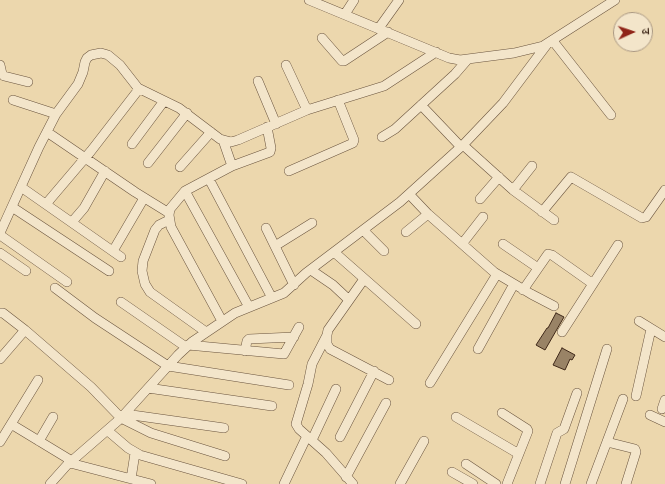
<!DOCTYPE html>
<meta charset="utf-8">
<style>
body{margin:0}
#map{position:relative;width:665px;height:484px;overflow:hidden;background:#ecd7ad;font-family:Vollkorn,"Noto Serif Devanagari",serif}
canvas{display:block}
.north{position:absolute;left:613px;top:12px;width:40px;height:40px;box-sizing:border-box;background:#f3e5ca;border:1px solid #ab9983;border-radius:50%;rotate:87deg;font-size:11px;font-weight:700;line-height:16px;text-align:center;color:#3f2819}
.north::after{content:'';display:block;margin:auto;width:14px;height:18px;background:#8f2418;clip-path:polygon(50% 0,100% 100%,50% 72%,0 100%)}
</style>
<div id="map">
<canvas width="665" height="484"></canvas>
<div class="north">उ</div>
</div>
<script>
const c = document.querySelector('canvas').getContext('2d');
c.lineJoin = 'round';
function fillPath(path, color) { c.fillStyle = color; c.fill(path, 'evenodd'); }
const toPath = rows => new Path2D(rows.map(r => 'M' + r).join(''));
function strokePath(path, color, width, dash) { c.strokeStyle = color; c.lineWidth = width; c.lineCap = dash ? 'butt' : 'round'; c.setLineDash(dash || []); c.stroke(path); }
const building = toPath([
 [556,313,564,317,545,350,536,345,547,328,548,328,556,313],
 [562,348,575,355,572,360,570,359,565,370,553,365,562,348]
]);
fillPath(building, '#998366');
strokePath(building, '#3f2819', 1);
const minor = toPath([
 [309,0,449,58,460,60,514,53,543,46,615,0],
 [345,14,354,0],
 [379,28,399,0],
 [322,38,342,61,344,61,388,32],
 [553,41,611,115],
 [0,65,2,74,4,76,28,82],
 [286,65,307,110],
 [258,81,276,124],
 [13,100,56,114],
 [421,105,461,147],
 [47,132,135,192,169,213],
 [382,137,395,129,455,74,468,59],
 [132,144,164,101],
 [463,145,513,190,554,220],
 [148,163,187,113],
 [232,166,270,152,271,148,267,127],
 [180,167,211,132],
 [289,171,353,143,354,140,338,100],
 [209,179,272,298],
 [21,187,121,257],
 [513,190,532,166],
 [185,191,249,307],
 [409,194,428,214,494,272,531,294,554,306],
 [480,199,499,177],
 [46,204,91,151,139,89],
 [12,207,109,271],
 [542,212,571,177,642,218,646,217,665,190],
 [169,220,159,225,155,230,143,261,142,271,145,284,150,292,206,332],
 [72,222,84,208,105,171],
 [266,228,294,285],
 [363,230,384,251],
 [406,232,428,214],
 [0,233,39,147,56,114,78,84,83,72,85,62,87,58,91,55,101,53,108,55,120,65,138,88,179,108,220,139,231,142,238,140,307,110,384,86,436,52],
 [0,235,67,282],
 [462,244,483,217],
 [503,244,538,268],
 [275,246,312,223],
 [113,251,144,198],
 [334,252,416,324],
 [0,253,26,271],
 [311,270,333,285,349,300],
 [364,279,328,330,327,335,327,344,330,349,389,380],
 [55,288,95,318,168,366,289,385],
 [523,290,548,254,552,255,593,284],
 [121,302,186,347],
 [0,313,3,313,25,330,91,387,121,418,151,433,225,456],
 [222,321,171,227,169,215,170,209,185,191,232,166,223,140],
 [639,321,665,337],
 [562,332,618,245],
 [327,335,312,364,308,384,296,424,299,429,326,453,353,484],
 [188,345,284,354,299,327],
 [478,349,514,284],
 [245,351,247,341,249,339,294,337],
 [0,359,25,330],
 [430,383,497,274],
 [148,388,272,406],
 [636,396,651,329],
 [662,409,665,400],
 [502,413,527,429,528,431,507,484],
 [125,414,224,428],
 [650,415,665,422],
 [456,417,519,454],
 [11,424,72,461],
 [108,431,128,448,140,455,242,484],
 [340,437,374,371],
 [312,440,336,389],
 [39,441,53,417],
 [0,442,38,380],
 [607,442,635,449,636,452,626,484],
 [70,463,151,484],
 [466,464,496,484],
 [452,472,473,484],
 [346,477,386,403],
 [131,479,135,453],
 [50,484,67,465,120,419,178,355,192,342,235,313,284,293,306,273,400,202,463,145,503,103,548,43],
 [284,484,307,436],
 [400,484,424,441],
 [540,484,557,433,564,429,577,393],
 [565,484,607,349],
 [591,484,623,399]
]);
strokePath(minor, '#6a543e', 10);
strokePath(minor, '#f3e5ca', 9);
</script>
